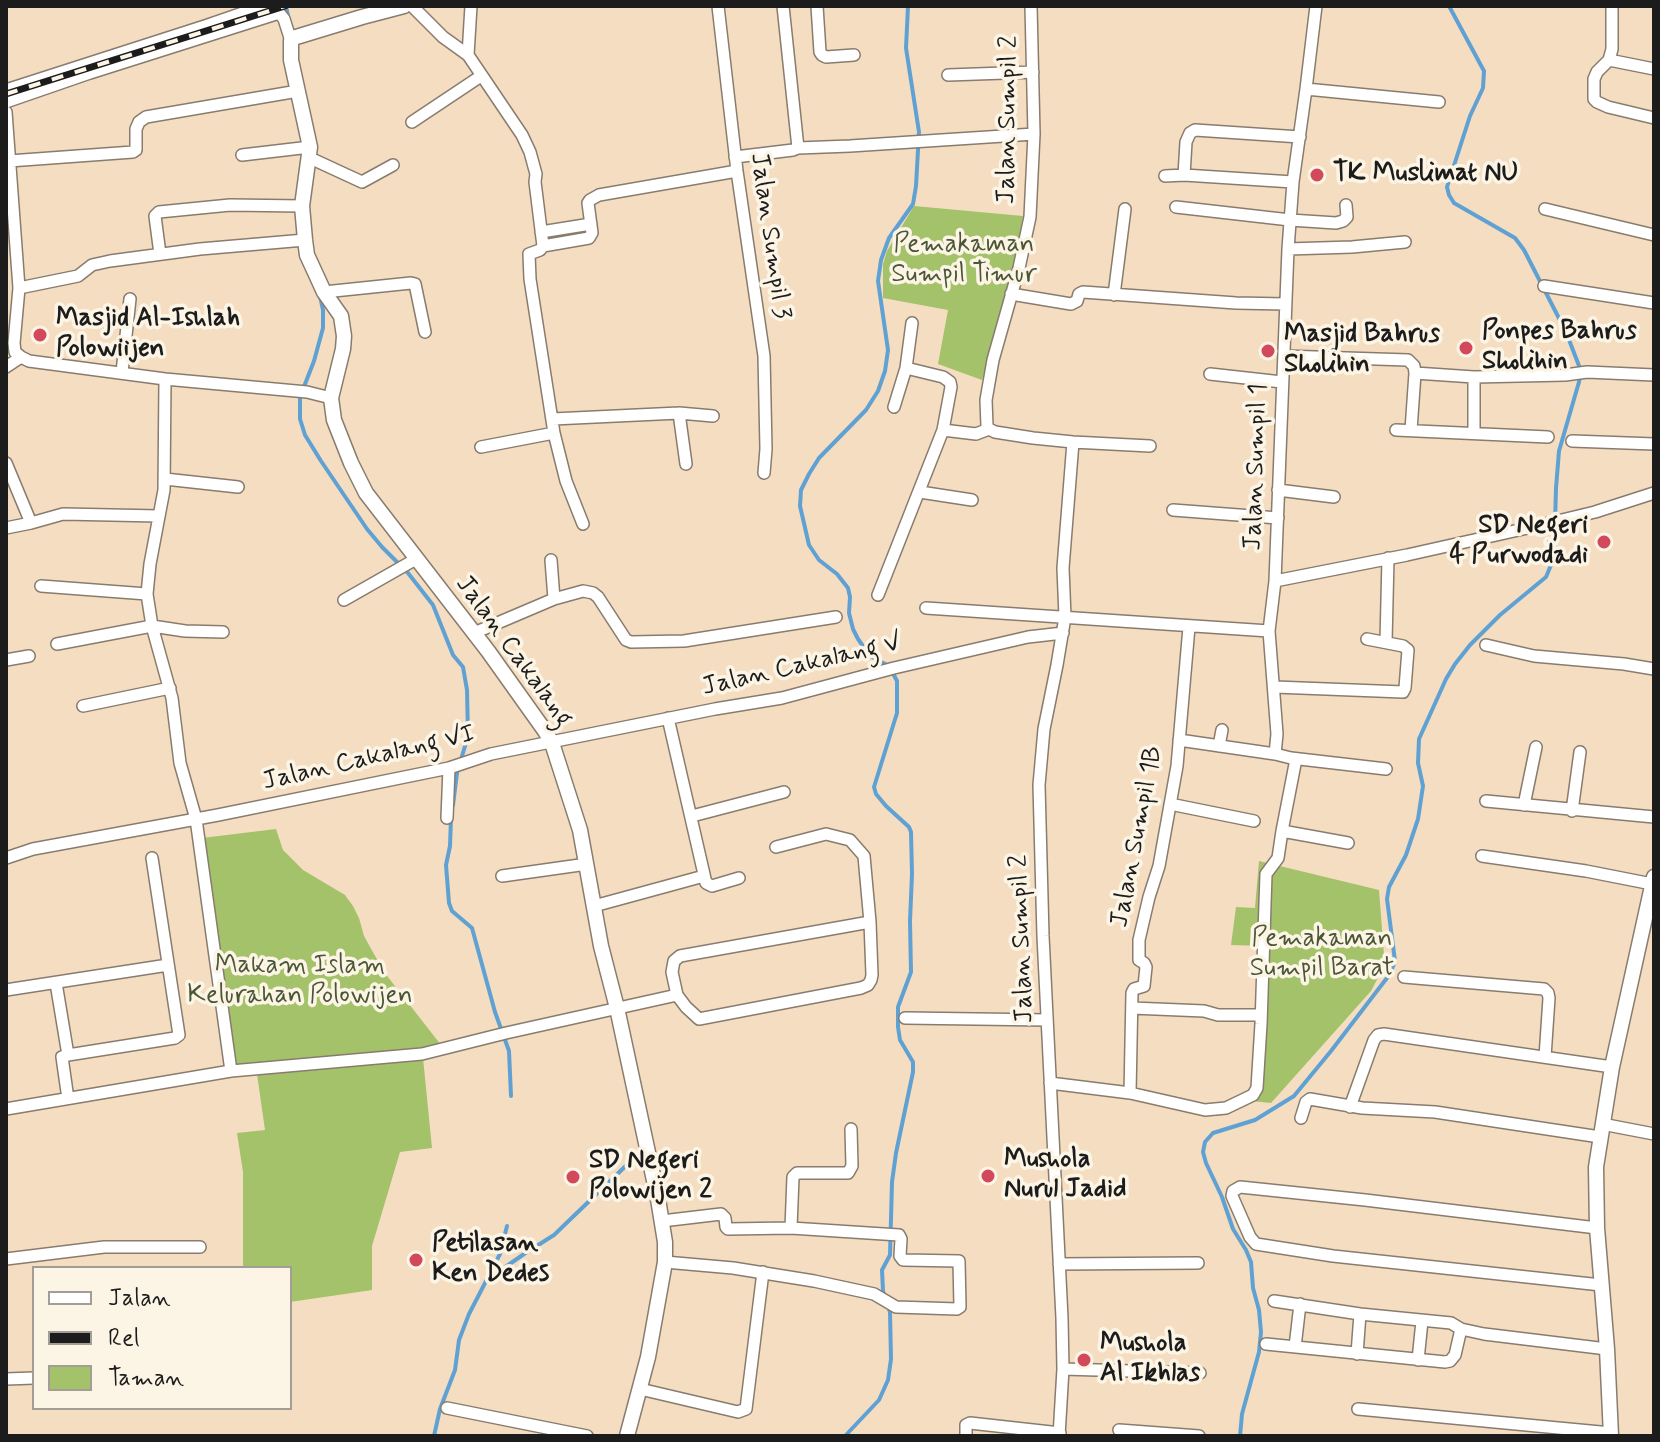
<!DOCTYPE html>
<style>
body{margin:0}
#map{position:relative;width:1660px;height:1442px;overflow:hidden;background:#f5ddc1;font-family:Mynerve,sans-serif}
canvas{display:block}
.frame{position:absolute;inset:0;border:8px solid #1c1c1c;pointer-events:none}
.legend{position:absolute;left:32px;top:1266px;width:260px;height:144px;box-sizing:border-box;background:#fcf5e5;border:2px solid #a29e95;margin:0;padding:10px 14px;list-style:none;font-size:24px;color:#1c1c1c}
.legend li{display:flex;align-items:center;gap:16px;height:40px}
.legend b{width:40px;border:2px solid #a29e95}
</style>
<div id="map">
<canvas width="1660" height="1442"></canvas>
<div class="frame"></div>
<ul class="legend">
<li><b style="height:10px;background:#fff"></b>Jalan</li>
<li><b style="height:10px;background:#1c1c1c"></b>Rel</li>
<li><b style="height:22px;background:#a3c26a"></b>Taman</li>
</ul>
</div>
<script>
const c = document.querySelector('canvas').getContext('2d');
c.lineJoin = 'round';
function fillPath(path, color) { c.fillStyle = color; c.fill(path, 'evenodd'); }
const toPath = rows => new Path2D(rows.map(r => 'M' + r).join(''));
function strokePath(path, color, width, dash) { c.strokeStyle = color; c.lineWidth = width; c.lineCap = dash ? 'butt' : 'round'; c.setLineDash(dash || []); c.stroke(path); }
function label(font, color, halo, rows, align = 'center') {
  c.font = font + ' Mynerve,sans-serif'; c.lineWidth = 7; c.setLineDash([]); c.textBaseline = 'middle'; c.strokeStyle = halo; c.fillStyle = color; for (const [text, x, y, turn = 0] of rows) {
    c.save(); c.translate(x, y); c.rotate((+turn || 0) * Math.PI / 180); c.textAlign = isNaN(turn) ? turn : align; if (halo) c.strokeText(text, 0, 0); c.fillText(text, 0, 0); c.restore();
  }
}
fillPath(toPath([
 [914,206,1023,216,1014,268,982,380,938,364,948,310,883,298,883,264,887,251],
 [276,829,283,850,303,870,345,895,353,906,359,918,364,936,384,972,441,1045,418,1051,234,1066,202,838],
 [1259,861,1379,890,1384,955,1383,968,1371,991,1271,1103,1251,1101,1261,946,1231,945,1236,907,1255,908],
 [423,1058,432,1148,400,1152,372,1246,372,1290,290,1302,290,1268,243,1268,243,1172,237,1133,265,1130,257,1074]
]), '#a3c26a');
strokePath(toPath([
 [286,6,289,21],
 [320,296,323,310,323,328,314,361,300,397,300,419,305,435,321,461,367,529,382,547,408,573,433,605,453,655,463,667,467,690,468,736,457,773,453,805],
 [451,818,450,846,446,865,449,903,452,911,472,928,495,1012,509,1051,511,1096],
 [491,1277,524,1254,554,1235,635,1157],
 [885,1298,883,1291,882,1270,890,1255,892,1182,896,1153,913,1072,913,1062,900,1040,898,1027,898,1007,911,972,910,921,912,874,911,832,909,827,886,806,876,794,874,787,897,713,897,681,889,666,870,656,858,639,853,629,849,613,850,597,848,588,837,574,819,560,809,545,800,506,801,490,809,474,819,458,866,410,878,391,885,371,888,350,878,281,881,260,889,238,913,204,916,186,919,132,906,48,908,6],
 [434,1436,440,1409,455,1370,459,1340,469,1314,500,1254,507,1226],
 [845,1436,879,1400,888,1380,891,1359,890,1312,888,1306],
 [1240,1436,1242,1414,1259,1352,1261,1332,1259,1310,1253,1288,1251,1262,1246,1250,1233,1229,1222,1197,1206,1163,1203,1152,1205,1142,1213,1133,1255,1120,1294,1096,1331,1051,1390,974,1395,961,1387,899,1389,887,1406,855,1418,819,1423,786,1418,763,1419,739,1446,679,1455,664,1470,645,1500,615,1546,577,1554,558,1556,488,1559,451,1579,382,1581,371,1566,332,1524,250,1515,238,1454,203,1449,195,1447,187,1470,116,1483,88,1484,71,1449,6]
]), '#60a1d3', 4);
const minor = toPath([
 [412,6,443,37,468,55],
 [471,6,468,55,522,135,530,152,536,174,535,182,543,246],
 [718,6,737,171,764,356,766,449,764,473],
 [783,6,798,148],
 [817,6,820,52,822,55,826,57,854,55],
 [1031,6,1034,134,1030,217,1019,268,993,360,986,400,987,426,989,429,995,432,1033,438,1073,442,1150,446],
 [1316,6,1306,89,1293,182,1288,249,1275,581,1269,631,1277,734,1275,754,1291,758,1386,769],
 [1612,6,1612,49,1609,60,1597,72,1594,79,1594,99,1597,102,1608,107,1654,118],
 [1609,60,1654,69],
 [948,75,1033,72],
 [1306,89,1439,102],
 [6,90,205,26,263,6],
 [6,102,90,73,276,14,280,14,284,19,291,41],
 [6,112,19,288,14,343,15,352,21,357,29,361,165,379,307,392,331,398],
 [412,122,481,76],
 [242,155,310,147],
 [735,157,793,150,798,148,850,146,1034,134],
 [310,158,362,182,393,165],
 [9,161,133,152,136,150,136,129,139,122,146,117,298,91],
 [1184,175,1186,142,1190,133,1195,130,1300,137],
 [1165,176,1184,175,1293,182],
 [1176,207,1290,220,1336,223,1343,221,1347,217,1346,205],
 [1545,209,1654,235],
 [541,232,591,224],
 [1288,249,1352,247,1405,242],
 [160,254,155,216,159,212,230,205,302,206],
 [1544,286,1654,303],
 [19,288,78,276,92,265,110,261,200,249,305,240],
 [324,292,411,283,415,284,425,332],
 [1011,294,1071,304,1077,301,1079,294,1083,292,1236,303,1285,304],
 [1114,295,1125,209],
 [1284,356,1408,360,1414,366,1415,373,1411,430],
 [6,367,21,357],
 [122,372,130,299],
 [1415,373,1474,377,1565,375,1587,372,1654,375],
 [1210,374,1282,382],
 [1474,377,1474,433],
 [165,379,164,490,150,564,147,594,152,626,172,698,180,763,196,819,231,1071],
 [894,407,906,368,912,323],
 [679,413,686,464],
 [553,419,679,413,713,416],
 [943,430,976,434,989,429],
 [1396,430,1548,437],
 [1572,441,1654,444],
 [481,447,554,433],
 [6,463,31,523,63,514,159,516],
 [165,479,238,487],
 [1278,490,1334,497],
 [920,492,972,500],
 [1173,510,1278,518],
 [583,524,566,481,554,433,530,279,529,254,540,250,543,246,589,238,592,233,588,203,590,200,599,195,737,171],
 [6,528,31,523],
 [551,560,554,599],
 [1275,581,1407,555,1541,525,1595,512,1654,493],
 [41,586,147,594],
 [878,595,943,430,951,387,950,382,943,377,906,368],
 [344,600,416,559],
 [926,608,1269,631],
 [474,633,554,599,583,591,593,593,598,597,626,640,631,642,684,641,836,617],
 [1386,642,1388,558],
 [57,644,152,626,185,631,223,632],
 [1486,645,1534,656,1624,664,1654,669],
 [6,660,29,656],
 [1275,687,1403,692,1405,688,1408,650,1403,646,1367,639],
 [83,706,170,688],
 [668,718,706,883,712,886,739,878],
 [1179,740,1275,754],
 [1219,746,1222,730],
 [1296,759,1282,831,1348,843],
 [1486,801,1654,817],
 [1170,804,1254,821],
 [1524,805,1536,747],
 [1572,811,1580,752],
 [692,816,784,792],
 [447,818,449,768],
 [776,847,826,834,850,840,864,856,870,922,872,975,871,980,868,985,861,988,699,1019,686,1007,677,995,672,972,674,961,680,956,870,922],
 [1482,856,1586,871,1652,884],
 [6,858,33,849,218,815,449,768,491,754,715,709,782,698,894,668,1028,637,1063,633],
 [502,876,587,864],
 [594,906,704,876],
 [1404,977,1544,989,1548,993,1549,998,1545,1057],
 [56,983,68,1055,62,1057,67,1092],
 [6,990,168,965],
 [1132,1008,1204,1011,1218,1015,1261,1015],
 [905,1018,1047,1020],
 [68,1055,175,1038,179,1035,152,858],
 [1050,1083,1130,1093,1205,1110,1226,1108,1253,1095,1257,1088,1261,1024,1266,874,1278,858,1282,831],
 [1130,1093,1132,993,1134,989,1144,986,1146,967,1144,963,1139,960,1139,940,1149,897,1159,866,1177,766,1189,627],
 [1350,1107,1374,1040,1378,1035,1384,1034,1612,1067],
 [6,1109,231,1071,422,1054,506,1033,677,995],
 [1301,1118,1306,1102,1310,1099,1362,1108,1435,1112,1600,1137],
 [1602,1124,1654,1134],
 [662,1221,721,1214,725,1218,726,1227,728,1229,791,1228,899,1235,901,1239,900,1256,903,1260,959,1261,960,1307,957,1309,896,1307,874,1294,814,1281,733,1268,665,1262],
 [791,1228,793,1177,797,1173,848,1173,852,1166,851,1129],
 [1597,1228,1365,1200,1240,1187,1233,1191,1232,1196,1250,1237,1256,1244,1333,1256,1601,1285],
 [6,1259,104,1247,200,1247],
 [1059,1264,1198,1263],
 [1274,1301,1360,1314,1451,1323,1461,1329,1484,1334,1607,1349],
 [1266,1344,1445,1362,1450,1361,1455,1355,1461,1329],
 [1295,1347,1300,1304],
 [1357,1354,1360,1314],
 [1418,1360,1422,1321],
 [1063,1369,1200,1373],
 [6,1379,34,1378],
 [640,1389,738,1412,746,1409,763,1272],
 [447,1408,587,1436],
 [1358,1409,1611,1433],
 [1119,1430,1199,1436],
 [966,1436,966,1425,970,1423,1060,1433],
 [1059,1436,1063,1369,1062,1318,1043,936,1039,785,1044,729,1057,665,1065,617,1063,568,1073,442]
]);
const tertiary = toPath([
 [404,6,362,17,293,38,291,41,291,60,310,147,302,206,305,240,307,255,313,268,324,292,341,316,344,336,343,349,331,398,334,420,351,463,366,493,488,651,545,731,552,743,580,830,601,946,617,1008,658,1199,665,1242,665,1262,648,1357,627,1436],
 [1611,1436,1607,1349,1597,1228,1596,1167,1612,1067,1654,877]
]);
strokePath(minor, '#887c6e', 14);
strokePath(tertiary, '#887c6e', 17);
strokePath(minor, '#fff', 11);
strokePath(tertiary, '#fff', 14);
const rail = toPath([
 [6,94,285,6]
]);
strokePath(rail, '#1c1c1c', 7);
strokePath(rail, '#fcf5e5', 4, [12]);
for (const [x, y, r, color] of [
 [1317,175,8,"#d1495b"],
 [40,335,8,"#d1495b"],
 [1466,348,8,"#d1495b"],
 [1268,351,8,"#d1495b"],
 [1604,542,8,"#d1495b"],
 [988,1176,8,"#d1495b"],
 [573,1177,8,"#d1495b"],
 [416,1260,8,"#d1495b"],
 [1084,1360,8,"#d1495b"]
]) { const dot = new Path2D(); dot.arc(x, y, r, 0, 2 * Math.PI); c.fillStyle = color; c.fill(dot); strokePath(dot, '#fcf5e5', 3); }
label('26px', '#1c1c1c', '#fcf5e5', [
 ["Jalan Sumpil 2",1009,120,-89],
 ["Jalan Sumpil 3",769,236,82],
 ["Jalan Sumpil 1",1257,467,-88],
 ["Jalan Cakalang",513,652,54],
 ["Jalan Cakalang V",802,666,-13],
 ["Jalan Cakalang VI",369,759,-13],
 ["Jalan Sumpil 1B",1138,837,-79],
 ["Jalan Sumpil 2",1023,939,-92]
]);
label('bold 26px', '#1c1c1c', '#fcf5e5', [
 ["TK Muslimat NU",1333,175],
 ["Masjid Al-Ishlah",56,320],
 ["Polowiijen",56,350],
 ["Ponpes Bahrus",1482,333],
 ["Sholihin",1482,363],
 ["Masjid Bahrus",1284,336],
 ["Sholihin",1284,366],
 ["SD Negeri",1588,527,"right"],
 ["4 Purwodadi",1588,557,"right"],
 ["Mushola",1004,1161],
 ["Nurul Jadid",1004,1191],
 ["SD Negeri",589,1162],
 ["Polowijen 2",589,1192],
 ["Petilasan",432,1245],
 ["Ken Dedes",432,1275],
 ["Mushola",1100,1345],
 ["Al Ikhlas",1100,1375]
], 'left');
label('26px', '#4b5637', '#fcf5e5', [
 ["Pemakaman",964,246],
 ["Sumpil Timur",964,276],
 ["Pemakaman",1322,940],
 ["Sumpil Barat",1322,970],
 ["Makam Islam",300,967],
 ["Kelurahan Polowijen",300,997]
]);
</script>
